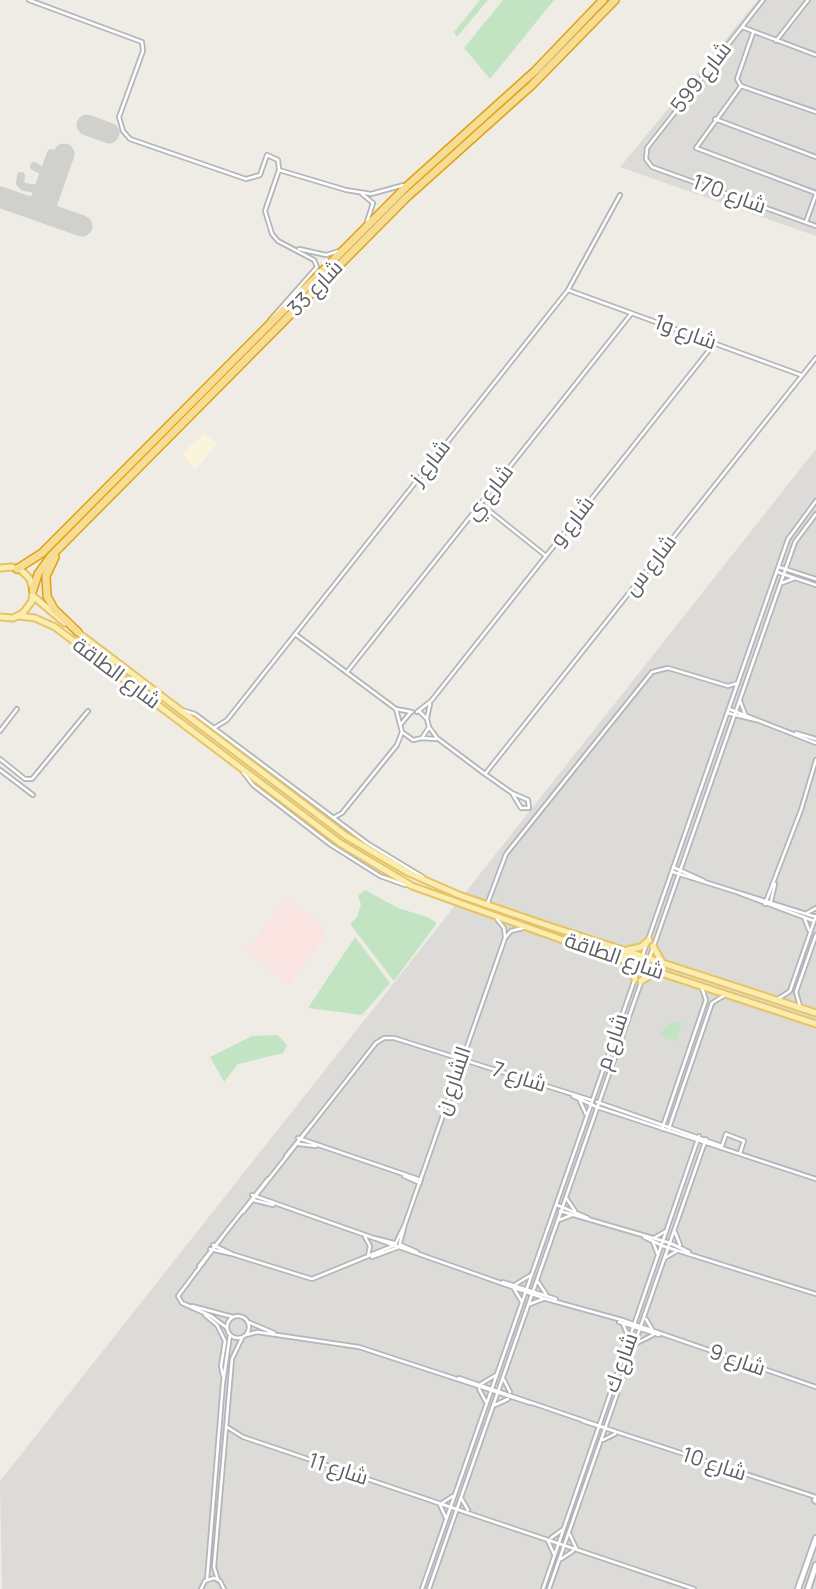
<!DOCTYPE html>
<meta charset="utf-8">
<style>
body{margin:0}
canvas{display:block;background:#eeece5}
</style>
<canvas width="816" height="1589"></canvas>
<script>
const c = document.querySelector('canvas').getContext('2d');
c.lineJoin = 'round';
function fillPath(path, color) { c.fillStyle = color; c.fill(path, 'evenodd'); }
const toPath = rows => new Path2D(rows.map(r => 'M' + r).join(''));
function strokePath(path, color, width, dash) { c.strokeStyle = color; c.lineWidth = width; c.lineCap = dash ? 'butt' : 'round'; c.setLineDash(dash || []); c.stroke(path); }
function label(font, color, halo, rows, align = 'center') {
  c.font = font + ' Manrope,Cairo,sans-serif'; c.lineWidth = 6; c.setLineDash([]); c.textBaseline = 'middle'; c.strokeStyle = halo; c.fillStyle = color; for (const [text, x, y, turn = 0] of rows) {
    c.save(); c.translate(x, y); c.rotate((+turn || 0) * Math.PI / 180); c.textAlign = isNaN(turn) ? turn : align; if (halo) c.strokeText(text, 0, 0); c.fillText(text, 0, 0); c.restore();
  }
}
fillPath(toPath([
 [204,434,218,444,195,469,182,454]
]), '#fbf4dd');
fillPath(toPath([
 [758,0,816,0,816,236,620,167],
 [816,449,816,1589,2,1589,0,1481]
]), '#dddbd7');
fillPath(toPath([
 [287,897,323,925,325,937,289,984,245,951]
]), '#fae4e2');
fillPath(toPath([
 [480,0,488,0,457,37,454,32],
 [503,0,554,0,490,79,464,48],
 [365,890,398,908,427,917,437,923,394,981,350,924,357,917,361,904,358,896],
 [355,937,390,983,362,1015,308,1008],
 [682,1021,676,1042,659,1036,669,1023],
 [278,1035,287,1045,283,1053,238,1064,224,1082,210,1057,252,1036]
]), '#c3e4c3');
strokePath(toPath([
 [34,166,44,172],
 [21,176,20,183,24,187,38,189],
 [31,208,51,153]
]), '#d0d0cc', 8);
strokePath(toPath([
 [87,125,109,133],
 [0,197,82,226],
 [44,211,64,154]
]), '#d0d0cc', 21);
const street = toPath([
 [29,0,142,42,143,51,119,117,123,131,130,139,246,179,260,175,267,155,278,160,279,170,265,211,272,234,278,241,314,260,317,267,270,320],
 [763,0,647,148,646,159,652,167,816,226],
 [742,27,816,55],
 [776,41,808,0],
 [741,86,696,148,816,193],
 [741,86,816,112],
 [741,86,737,79,753,33],
 [715,119,816,157],
 [279,170,346,190,371,194,404,185],
 [362,194,373,203,367,222],
 [806,222,816,194],
 [299,249,326,255,339,251],
 [568,290,801,375],
 [481,504,546,556],
 [779,567,816,579],
 [777,572,816,585],
 [782,583,795,578],
 [295,634,396,709,412,712],
 [347,672,631,314],
 [740,701,745,714],
 [396,709,402,732,413,740,422,738,429,727,427,719,420,712],
 [729,709,816,743],
 [182,710,195,714,367,843,423,877],
 [417,712,431,701,714,344],
 [727,713,756,720],
 [427,718,430,704],
 [401,724,410,713],
 [429,727,437,738,485,774,512,793,528,800,529,808,521,808,512,793],
 [214,728,227,720,568,290,620,195],
 [0,731,17,709],
 [796,733,816,739],
 [422,738,436,739],
 [0,759,25,779,32,779,88,711],
 [0,770,33,795],
 [243,772,253,785,331,845,380,876,405,885],
 [485,774,816,358],
 [333,818,342,813,397,745,402,732],
 [673,867,704,881],
 [673,872,816,917],
 [739,893,814,921],
 [771,901,775,884],
 [488,902,506,854,652,672,668,668,728,686,738,683],
 [765,904,801,810,816,760],
 [807,913,816,908],
 [804,917,809,930],
 [497,919,504,928,505,937],
 [642,957,788,539,816,501],
 [778,999,790,991,816,916],
 [800,1006,796,992,816,935],
 [573,1096,597,1107,816,1179],
 [580,1101,586,1114],
 [597,1102,722,1146],
 [669,1128,712,1003,725,995],
 [662,1129,706,1000,702,988],
 [298,1138,421,1180],
 [299,1144,316,1146],
 [722,1146,726,1134,744,1141,740,1153],
 [286,1156,312,1124],
 [404,1176,420,1183],
 [252,1195,546,1299,622,1320,816,1387],
 [567,1199,575,1211],
 [253,1200,273,1205],
 [557,1205,588,1218],
 [560,1211,670,1243,689,1252],
 [243,1212,376,1043,384,1038,394,1038,591,1100],
 [559,1220,572,1215],
 [675,1232,680,1245],
 [365,1237,370,1246,368,1256],
 [644,1237,663,1246,816,1294],
 [374,1238,394,1243],
 [654,1238,666,1231],
 [653,1242,658,1255],
 [213,1245,232,1254,312,1279,395,1245,405,1224,505,938,511,931,523,928],
 [401,1245,417,1252],
 [210,1249,232,1254],
 [372,1257,399,1247,405,1224],
 [665,1258,677,1251],
 [199,1266,268,1179],
 [503,1282,556,1299],
 [538,1282,546,1294],
 [516,1284,531,1275],
 [513,1287,522,1302],
 [530,1304,543,1299],
 [192,1306,233,1317],
 [205,1315,217,1325,225,1341,221,1366,223,1376],
 '227 1327a11 11 0 1 1 22 0a11 11 0 1 1-22 0Z',
 [646,1319,653,1331],
 [248,1322,274,1333],
 [619,1322,659,1335],
 [623,1324,630,1341],
 [227,1328,211,1316,182,1303,178,1296,229,1228],
 [246,1335,257,1332,359,1347,530,1403],
 [637,1343,653,1335],
 [459,1378,620,1433],
 [504,1380,510,1392],
 [481,1384,496,1375],
 [479,1389,486,1402],
 [495,1405,508,1399],
 [583,1421,816,1497],
 [227,1427,243,1437,474,1515],
 [603,1440,615,1434],
 [461,1498,468,1510],
 [432,1501,694,1589],
 [442,1503,453,1496],
 [440,1505,446,1518],
 [570,1535,576,1548],
 [542,1538,581,1551],
 [551,1538,562,1530],
 [548,1541,554,1554],
 [561,1559,573,1551],
 [207,1580,223,1383,230,1335],
 [218,1580,214,1567,232,1359,242,1338],
 [201,1589,205,1581,214,1578,220,1581,224,1589],
 [422,1589,639,967],
 [429,1589,795,542,816,514],
 [543,1589,699,1136],
 [549,1589,706,1139]
]);
const secondary = toPath([
 [815,1500,816,1501],
 [798,1589,816,1538],
 [808,1589,816,1565]
]);
const primary = toPath([
 [0,568,12,567,22,571,30,579,33,590,32,601,23,613,13,618,0,617],
 [33,596,65,623],
 [19,616,35,618,55,627,340,843,412,886,588,949,816,1024],
 [76,631,346,836,409,873,459,895,543,924,816,1013],
 [653,946,662,962],
 [627,950,641,947,649,940],
 [607,951,641,961,648,959],
 [625,962,635,979],
 [641,981,656,972]
]);
const highway = toPath([
 [55,557,46,576,47,596,54,609,78,632],
 [17,569,42,553,406,187,536,70,603,0],
 [33,590,38,574,51,556,406,198,532,85,615,0]
]);
strokePath(street, '#b2b5b9', 6);
strokePath(secondary, '#b1b4b9', 8);
strokePath(primary, '#e7c365', 9);
strokePath(highway, '#e3a110', 10);
strokePath(street, '#fff', 2.5);
strokePath(secondary, '#fff', 4.5);
strokePath(primary, '#f9edaf', 5);
strokePath(highway, '#f5dd95', 7);
label('21px', '#5d6064', '#fff', [
 ["شارع 599",702,78,-52],
 ["شارع 170",729,195,20],
 ["شارع 33",316,289,-46],
 ["شارع و1",685,333,20],
 ["شارع ز",431,463,-52],
 ["شارع ي",490,493,-52],
 ["شارع و",573,522,-52],
 ["شارع س",651,566,-52],
 ["شارع الطاقة",116,674,37],
 ["شارع الطاقة",614,957,19],
 ["شارع م",613,1042,-71],
 ["شارع 7",519,1078,18],
 ["الشارع ن",454,1081,-71],
 ["شارع 9",737,1361,19],
 ["شارع ك",622,1363,-70],
 ["شارع 10",714,1465,18],
 ["شارع 11",338,1470,18]
]);
</script>
